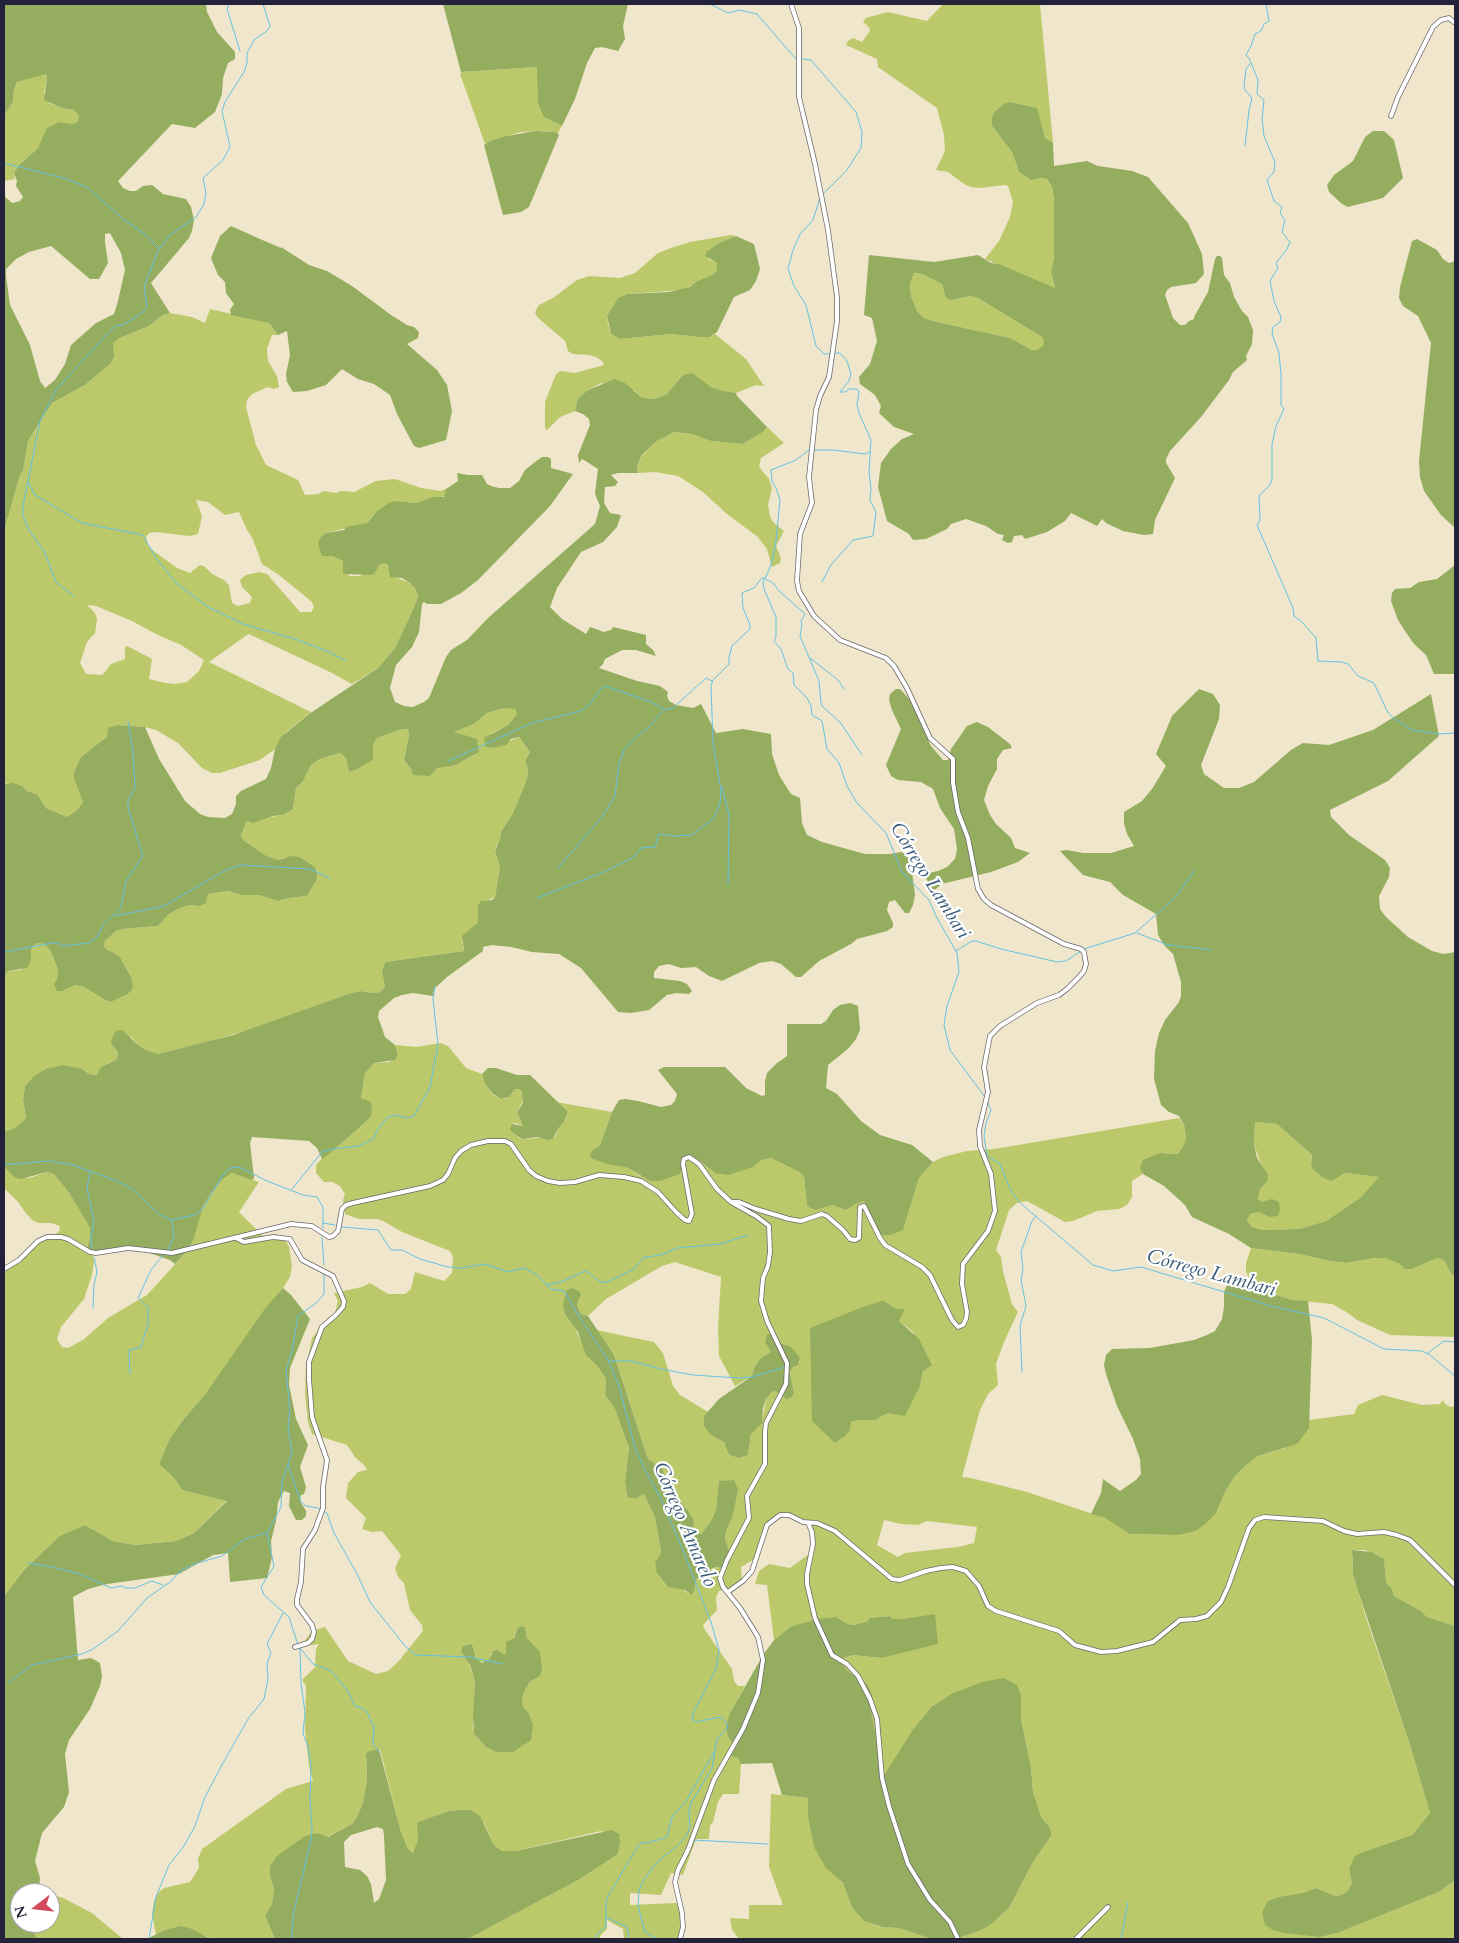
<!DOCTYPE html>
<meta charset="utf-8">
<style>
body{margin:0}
#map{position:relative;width:1459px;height:1943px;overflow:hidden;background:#efe6cb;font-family:Cardo,serif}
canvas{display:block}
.frame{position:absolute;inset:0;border:5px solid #22223b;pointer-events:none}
.north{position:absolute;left:10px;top:1883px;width:50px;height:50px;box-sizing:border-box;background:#fff;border:1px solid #a7a7b1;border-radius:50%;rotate:254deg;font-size:14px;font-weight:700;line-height:20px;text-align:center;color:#22223b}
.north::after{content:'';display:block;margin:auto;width:18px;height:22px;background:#d1495b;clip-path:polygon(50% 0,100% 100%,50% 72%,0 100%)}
</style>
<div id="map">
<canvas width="1459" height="1943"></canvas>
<div class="frame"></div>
<div class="north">N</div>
</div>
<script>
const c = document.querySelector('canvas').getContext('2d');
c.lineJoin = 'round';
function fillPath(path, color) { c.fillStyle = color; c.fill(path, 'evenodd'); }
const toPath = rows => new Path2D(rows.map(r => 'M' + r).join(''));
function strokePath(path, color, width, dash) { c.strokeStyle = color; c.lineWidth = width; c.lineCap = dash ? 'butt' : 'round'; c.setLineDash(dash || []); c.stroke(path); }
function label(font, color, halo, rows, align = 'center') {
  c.font = font + ' Cardo,serif'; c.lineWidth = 4.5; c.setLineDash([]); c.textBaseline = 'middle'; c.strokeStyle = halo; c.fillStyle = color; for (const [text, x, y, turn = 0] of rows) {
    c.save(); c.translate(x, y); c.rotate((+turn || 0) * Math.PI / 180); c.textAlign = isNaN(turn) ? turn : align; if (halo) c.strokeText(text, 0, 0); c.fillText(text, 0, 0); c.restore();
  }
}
fillPath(toPath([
 [943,4,1040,4,1053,143,1045,138,1036,108,1010,102,1003,104,992,117,992,126,1012,152,1019,172,1031,180,1040,178,1047,179,1052,187,1054,199,1054,257,1051,272,1055,289,985,259,999,241,1010,217,1013,202,1008,186,1004,185,980,188,971,187,964,184,948,172,936,170,945,151,944,135,937,108,878,67,877,59,846,45,848,41,853,38,862,42,870,31,869,27,863,22,866,18,888,12,927,21],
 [537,67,544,117,562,126,558,133,546,131,521,132,490,141,485,144,460,74,462,72],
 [46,73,47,78,44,93,49,103,62,108,74,110,79,116,79,122,42,140,38,148,19,165,14,173,15,179,4,181,4,116,13,102,14,89,17,82],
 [731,235,736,236,719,243,707,251,708,259,717,263,717,270,712,275,683,290,627,294,618,298,607,316,608,324,611,334,620,339,671,334,699,337,710,337,715,334,746,359,764,386,756,385,736,393,723,392,683,375,667,394,654,399,641,397,635,391,601,383,588,390,578,398,575,411,560,417,547,430,545,428,545,402,556,374,560,371,575,373,604,365,602,361,596,357,589,355,573,354,568,351,565,341,537,317,535,312,539,305,553,298,577,280,589,276,620,278,635,273,658,253,671,248,690,242],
 [914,273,922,274,942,284,945,296,953,300,971,296,978,298,1042,337,1044,341,1043,347,1037,350,1032,350,1010,338,933,321,924,318,917,311,911,296,910,284],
 [210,309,269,323,278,335,272,335,267,349,268,361,277,376,279,387,274,389,268,387,252,394,247,400,246,407,256,445,266,465,298,480,305,495,318,494,324,491,336,493,341,491,354,492,376,481,395,479,421,488,440,491,446,489,446,495,440,498,433,497,416,503,397,501,373,515,367,523,326,533,332,556,343,561,349,576,360,576,379,565,385,563,395,577,410,583,415,588,418,596,415,605,395,648,378,668,352,684,330,672,249,634,247,635,209,662,311,712,285,733,275,749,260,760,220,773,212,773,202,768,178,743,156,730,145,727,117,725,102,742,81,757,74,772,83,802,77,810,67,817,46,808,37,794,27,791,24,788,7,783,4,784,4,531,20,475,23,471,28,441,52,403,85,385,110,364,113,350,113,343,120,338,149,326,163,315,170,313,192,317,205,323],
 [196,500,208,502,225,515,239,512,247,530,252,537,262,564,279,575,312,602,314,607,311,612,300,612,267,574,259,572,246,575,240,580,242,587,252,597,250,603,238,606,232,603,229,585,224,580,212,574,204,566,200,565,190,573,177,568,155,552,148,546,146,537,149,533,155,532,190,536,198,534,202,516],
 [87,605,96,606,132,621,158,635,181,645,204,660,199,671,187,682,175,684,166,683,149,679,152,659,127,646,125,647,125,659,111,664,104,673,102,675,86,674,80,663,87,642,95,633,97,619,95,613],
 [767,427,784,443,761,458,759,467,769,479,772,488,768,505,770,516,773,522,784,531,776,546,781,558,780,563,772,567,767,549,758,537,727,514,703,492,678,476,655,472,638,473,637,466,642,456,657,441,674,432,692,434,711,441,743,444,763,432],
 [504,708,515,708,517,714,508,725,492,733,485,747,493,748,519,737,530,752,525,761,528,769,527,779,513,813,501,832,500,839,496,847,495,851,500,867,495,897,478,904,478,922,467,932,462,941,464,951,385,962,382,971,385,987,380,992,374,993,360,991,348,994,248,1030,203,1043,158,1054,146,1050,138,1045,131,1037,112,1045,118,1052,117,1059,107,1064,97,1075,89,1074,82,1069,34,1076,25,1086,23,1099,26,1118,15,1128,4,1132,4,976,8,971,21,970,31,960,31,951,33,946,38,943,44,944,50,950,58,969,57,980,63,991,75,985,84,987,105,1000,111,1002,128,994,132,990,131,977,120,957,113,952,107,950,104,946,105,941,116,931,122,929,158,926,169,914,180,908,190,905,199,906,208,894,228,891,242,895,259,895,278,901,289,898,307,896,316,881,286,857,278,860,265,855,243,840,241,835,247,821,283,815,293,809,296,788,303,781,311,765,320,759,340,753,346,758,349,771,373,760,373,745,377,738,399,730,408,729,409,735,404,760,411,769,456,765,474,755,462,735,453,732,474,724,487,713],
 [440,1043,448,1046,466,1068,482,1074,485,1084,493,1095,501,1099,508,1098,515,1089,520,1089,524,1099,517,1112,523,1126,515,1123,512,1124,513,1133,521,1139,555,1137,557,1130,564,1122,568,1113,556,1102,612,1112,600,1145,593,1150,592,1159,628,1168,640,1176,692,1157,698,1160,715,1173,753,1167,762,1160,771,1158,799,1172,804,1176,807,1205,832,1205,846,1210,856,1204,864,1201,871,1218,903,1230,919,1178,933,1162,943,1157,967,1151,994,1149,1179,1118,1184,1125,1186,1137,1184,1146,1178,1154,1160,1153,1141,1168,1143,1174,1132,1181,1132,1197,1127,1205,1119,1209,1097,1211,1073,1221,1065,1222,1027,1201,1017,1203,1009,1210,996,1250,1001,1257,1003,1271,1008,1290,1012,1304,1018,1312,1004,1342,996,1364,998,1385,988,1394,980,1410,962,1477,971,1478,1027,1492,1105,1518,1131,1534,1178,1535,1216,1513,1225,1492,1235,1476,1244,1467,1258,1456,1285,1448,1309,1428,1309,1420,1354,1414,1358,1405,1382,1395,1422,1405,1440,1404,1443,1400,1445,1404,1451,1407,1455,1406,1455,1626,1427,1617,1421,1611,1394,1596,1392,1589,1386,1582,1384,1560,1378,1555,1365,1550,1353,1550,1352,1558,1353,1574,1366,1618,1410,1745,1430,1813,1412,1835,1363,1852,1349,1869,1352,1883,1348,1890,1342,1895,1335,1896,1316,1888,1303,1893,1340,1932,1439,1892,1453,1882,1455,1876,1455,1939,955,1939,977,1932,989,1926,1009,1908,1033,1862,1051,1836,1048,1825,1042,1820,1033,1792,1031,1767,1021,1719,1021,1696,951,1694,931,1707,922,1718,883,1778,869,1706,873,1701,860,1678,848,1671,841,1662,843,1658,853,1655,881,1658,904,1619,893,1619,890,1616,869,1618,868,1621,854,1625,848,1624,836,1617,790,1627,774,1640,767,1585,755,1584,759,1571,769,1564,790,1568,809,1554,812,1544,809,1528,804,1523,796,1518,784,1516,778,1518,767,1529,759,1556,741,1567,742,1579,733,1587,719,1591,716,1597,717,1610,703,1625,705,1630,732,1669,734,1681,738,1686,745,1686,730,1713,734,1747,741,1764,739,1794,723,1794,718,1802,713,1822,710,1826,709,1839,696,1839,683,1875,671,1873,661,1895,630,1893,630,1905,676,1903,682,1915,685,1928,681,1939,624,1939,623,1929,607,1920,607,1929,600,1936,600,1939,468,1939,580,1879,618,1854,620,1844,601,1831,516,1851,502,1851,494,1845,484,1823,459,1810,449,1811,417,1822,419,1840,414,1853,408,1849,401,1832,380,1749,366,1758,367,1779,363,1803,356,1819,352,1824,327,1837,318,1833,270,1876,274,1889,272,1904,265,1916,275,1939,211,1939,207,1936,165,1930,156,1935,152,1914,154,1901,158,1893,164,1888,190,1882,199,1868,198,1859,202,1849,286,1789,313,1781,309,1766,305,1730,306,1686,302,1680,315,1667,316,1649,319,1644,300,1647,312,1631,325,1627,348,1661,376,1674,388,1671,398,1662,423,1631,422,1625,410,1610,404,1583,398,1577,395,1568,401,1555,382,1531,372,1532,362,1529,366,1518,346,1498,348,1483,358,1472,367,1470,365,1466,355,1457,347,1445,312,1434,308,1422,305,1394,306,1367,312,1338,328,1318,335,1313,338,1301,334,1293,362,1287,370,1283,388,1294,405,1294,411,1289,415,1272,444,1281,452,1273,453,1257,450,1251,402,1232,383,1221,377,1219,359,1219,345,1214,343,1200,345,1194,340,1186,332,1182,324,1182,316,1173,316,1165,325,1155,334,1150,370,1118,361,1098,365,1073,369,1067,374,1063,390,1062,398,1054,395,1045,417,1047],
 [675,1262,721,1277,718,1328,719,1356,735,1386,752,1376,754,1368,760,1359,769,1355,780,1343,786,1345,800,1362,793,1367,790,1372,794,1393,792,1397,775,1391,771,1393,766,1399,763,1416,751,1434,748,1455,739,1458,729,1455,724,1442,711,1435,704,1416,708,1412,680,1395,673,1386,663,1353,654,1342,596,1330,614,1355,648,1459,662,1468,673,1495,687,1509,694,1525,695,1533,701,1534,711,1521,716,1510,719,1481,736,1497,733,1516,726,1531,725,1539,728,1555,722,1568,716,1567,702,1579,696,1580,695,1588,688,1593,682,1589,668,1587,657,1573,661,1552,655,1517,644,1494,627,1496,625,1481,629,1448,615,1409,605,1395,606,1379,598,1367,590,1359,573,1324,577,1290,581,1295,577,1304,578,1308,581,1314,588,1316,606,1299,662,1266],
 [884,1301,897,1309,899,1321,913,1332,923,1371,920,1386,914,1397,900,1414,888,1413,875,1420,859,1420,851,1422],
 [884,1520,901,1524,918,1525,927,1521,977,1527,974,1543,958,1547,905,1553,898,1557,877,1545],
 [521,1626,525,1627,527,1638,537,1649,540,1676,530,1682,525,1690,522,1699,523,1707,528,1712,485,1746,474,1734,473,1727,475,1682,463,1646,470,1644,478,1661,485,1662,489,1659,491,1653,497,1650,506,1655,517,1629],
 [1255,1122,1277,1124,1312,1155,1311,1164,1340,1175,1345,1173,1380,1177,1360,1198,1326,1221,1299,1229,1262,1230,1252,1227,1247,1220,1250,1214,1259,1212,1269,1217,1262,1202,1258,1199,1260,1189,1267,1182,1254,1144],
 [4,1167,14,1177,30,1178,47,1172,54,1174,69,1193,90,1228,90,1239,86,1249,92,1250,94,1262,92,1275,84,1299,61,1327,57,1339,62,1347,68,1348,83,1340,108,1318,147,1295,187,1251,203,1206,212,1192,223,1179,232,1173,259,1182,239,1212,265,1238,275,1234,283,1238,289,1246,292,1266,290,1277,283,1288,206,1393,183,1420,170,1438,159,1464,174,1478,182,1490,227,1500,194,1533,176,1541,135,1545,113,1541,85,1525,60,1537,25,1569,4,1596,4,1270,37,1245,59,1232,60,1226,51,1223,38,1223,32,1220,25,1212,18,1202,4,1188],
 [1251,1248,1299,1254,1330,1261,1346,1263,1375,1258,1386,1258,1412,1269,1437,1258,1444,1260,1451,1274,1455,1277,1455,1337,1390,1335,1357,1320,1348,1313,1332,1304,1293,1300,1273,1294,1250,1280,1246,1272,1246,1263],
 [771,1794,808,1798,808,1816,840,1881,843,1883,852,1908,864,1921,881,1927,898,1928,932,1939,739,1939,732,1930,730,1918,749,1919,749,1905,783,1905,769,1867],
 [50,1894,63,1898,92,1913,123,1939,37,1939,30,1923,50,1923]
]), '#bcc96b');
fillPath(toPath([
 [4,4,206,4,207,12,217,32,235,52,235,59,228,63,223,78,222,94,215,112,195,128,172,124,118,181,123,188,130,191,136,191,143,186,152,185,163,194,186,199,191,207,194,220,192,231,189,238,151,283,170,313,163,315,149,326,120,338,113,343,114,357,110,364,85,385,52,403,28,441,23,471,20,475,4,531,4,196,12,203,20,201,23,197,16,186,17,181,14,173,19,165,38,148,47,128,59,122,72,124,78,122,79,116,74,110,62,108,44,100,47,78,46,74,17,82,14,89,13,102,4,116],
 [110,233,121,253,125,270,118,301,114,314,96,323,71,345,65,364,55,380,45,388,40,381,30,345,10,305,6,276,6,269,16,259,29,252,51,246,90,279,99,279,108,263,105,242,105,234],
 [443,4,628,4,623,26,625,39,618,51,602,47,595,48,587,63,575,99,562,126,544,117,538,103,537,67,461,72],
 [1010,102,1037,108,1045,138,1053,143,1054,166,1087,161,1098,166,1132,171,1148,177,1188,223,1202,254,1204,274,1196,283,1171,287,1167,290,1165,295,1173,318,1180,325,1185,325,1189,321,1194,319,1194,317,1208,292,1215,259,1217,256,1220,256,1222,258,1224,275,1230,283,1234,297,1242,311,1248,317,1253,330,1252,344,1246,356,1247,360,1233,372,1229,380,1201,417,1170,451,1166,459,1166,463,1175,478,1155,520,1153,534,1144,535,1123,531,1106,523,1102,519,1097,526,1071,513,1065,521,1047,532,1025,539,1022,535,1014,536,1012,542,1008,543,1002,540,1004,535,998,534,986,526,966,519,951,524,947,529,926,539,913,540,909,534,887,521,878,487,881,463,891,449,902,439,914,434,894,427,879,413,881,406,875,395,860,384,859,377,870,364,877,341,872,318,864,315,869,255,934,262,978,255,991,263,999,264,1055,288,1051,272,1054,257,1054,199,1052,187,1047,179,1040,178,1031,180,1019,172,1012,152,992,126,992,117,994,113,1003,104],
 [914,273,922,274,942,284,945,296,948,299,952,300,971,296,978,298,1042,337,1044,341,1043,346,1037,350,1032,350,1010,338,933,321,924,318,917,311,911,296,910,284],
 [536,131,556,132,559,135,529,207,521,212,503,215,484,145,490,141,506,136],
 [1373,131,1384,131,1394,140,1403,178,1383,198,1348,207,1342,204,1329,192,1327,185,1334,175,1353,161,1365,137],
 [231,226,260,239,281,248,281,247,309,265,327,271,352,286,391,315,407,325,414,327,419,332,418,338,407,344,437,370,447,385,452,411,446,440,419,448,414,446,397,414,390,395,374,384,358,379,342,369,326,385,307,391,293,392,287,382,286,374,290,355,287,331,278,335,269,323,231,315,230,310,234,304,226,293,225,282,218,275,211,258,220,236],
 [736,236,754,244,760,269,756,281,750,290,734,297,717,332,710,337,699,337,671,334,620,339,611,334,607,316,618,298,627,294,669,292,690,287,696,282,712,275,717,270,717,263,705,256,707,251,719,243],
 [1417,239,1437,250,1443,259,1449,263,1455,261,1455,528,1441,515,1424,491,1420,477,1419,461,1431,343,1418,316,1403,306,1399,298,1400,287,1412,241],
 [692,373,711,387,723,391,736,393,737,396,767,427,763,432,743,444,711,441,692,434,674,432,657,441,642,455,637,466,638,473,618,473,611,475,618,482,615,486,605,487,604,503,610,513,621,515,617,527,603,542,581,552,557,588,550,607,562,619,586,634,590,627,604,632,611,630,613,627,646,635,646,644,653,650,656,656,636,650,622,650,605,659,603,664,599,668,637,681,660,686,668,692,667,696,669,701,676,705,693,708,701,704,716,733,743,729,771,734,772,754,779,775,791,794,800,798,802,823,807,835,822,842,865,854,890,854,901,852,906,854,911,864,915,895,913,905,909,913,905,913,895,900,889,902,887,910,893,923,893,927,887,931,857,939,851,944,819,961,801,977,796,977,781,964,772,961,759,963,722,981,709,976,696,967,681,968,669,964,659,966,654,972,654,978,680,981,687,984,692,991,689,994,676,993,667,995,649,1010,631,1013,618,1012,581,968,559,954,532,952,511,947,492,945,483,947,483,951,447,977,434,989,433,996,413,993,402,995,394,998,379,1011,378,1017,385,1037,395,1045,398,1054,395,1060,374,1063,365,1073,361,1098,371,1102,372,1111,370,1118,334,1150,322,1159,317,1148,309,1141,252,1137,250,1143,254,1178,252,1180,232,1173,223,1179,212,1192,203,1206,194,1238,187,1251,175,1264,170,1260,138,1249,121,1249,92,1255,92,1250,86,1250,90,1239,90,1228,69,1193,54,1174,47,1172,21,1179,14,1177,4,1167,4,1132,15,1128,26,1118,23,1099,25,1086,34,1076,46,1069,63,1065,82,1069,89,1074,97,1075,100,1068,117,1059,118,1052,112,1045,111,1040,116,1031,122,1030,138,1045,146,1050,158,1054,233,1035,348,994,360,991,374,993,380,992,385,987,382,971,385,962,464,951,462,936,478,922,478,905,481,901,492,900,495,897,500,867,495,851,500,839,501,832,513,813,527,779,528,769,525,761,530,752,519,737,511,739,506,745,493,748,485,747,484,738,508,725,517,714,515,709,504,708,487,713,474,724,454,732,477,739,479,752,456,765,437,768,430,776,413,775,411,769,404,760,409,735,408,729,399,730,377,738,373,745,373,760,355,770,349,772,346,758,340,753,320,759,311,765,303,781,296,788,293,809,283,815,273,816,253,823,247,821,241,835,243,840,265,855,278,860,291,856,299,857,315,867,317,875,316,881,307,896,289,898,278,901,259,895,242,895,228,891,208,894,206,903,199,906,190,905,180,908,169,914,158,926,122,929,116,931,105,941,104,946,107,950,113,952,120,957,131,977,133,984,132,990,128,994,111,1002,105,1000,84,987,75,985,63,991,57,991,54,984,57,979,58,969,50,950,44,944,38,943,33,946,31,951,31,960,27,968,8,971,4,976,4,784,13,783,22,786,27,791,37,794,46,808,67,817,77,810,83,802,74,778,74,772,81,757,107,737,108,728,117,725,145,727,159,759,185,801,200,814,208,817,225,818,232,814,236,804,236,796,241,791,266,779,271,768,275,749,281,737,309,714,378,668,395,648,415,605,418,596,415,588,410,583,402,578,390,577,388,566,385,563,379,565,374,574,370,575,343,574,343,561,332,556,322,556,320,551,318,542,321,537,326,533,344,530,346,527,367,523,377,511,389,503,397,501,416,503,433,497,444,497,446,489,458,481,457,473,468,475,482,475,487,484,491,486,499,488,510,488,519,481,525,470,535,462,542,457,548,457,551,459,551,468,573,474,550,506,478,580,461,593,441,604,427,604,424,602,422,604,419,632,412,647,396,665,390,688,395,702,404,706,413,707,424,702,429,698,446,657,451,650,467,640,488,618,595,524,600,506,595,494,598,469,584,460,582,459,579,463,578,455,590,425,589,419,583,414,575,411,578,398,588,390,615,379,625,383,641,397,654,399,667,394,683,375],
 [1455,565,1455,674,1434,674,1426,655,1413,643,1398,620,1391,601,1392,593,1395,589,1410,588,1419,582,1437,579],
 [896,689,900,689,910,700,931,746,943,760,948,760,951,749,967,726,977,722,988,727,1010,744,1012,748,1003,750,997,759,997,769,988,786,984,800,990,815,996,824,1011,838,1015,848,1030,853,1018,862,991,872,942,884,933,891,924,874,938,871,947,867,955,859,957,849,954,829,940,808,933,789,921,782,898,780,891,776,886,765,901,729,892,710,889,700,890,694],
 [1199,689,1213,694,1220,705,1219,719,1201,765,1204,774,1224,788,1239,788,1254,782,1291,750,1303,743,1329,745,1373,730,1431,694,1439,736,1388,781,1330,810,1331,817,1349,835,1385,860,1390,868,1389,877,1379,896,1380,909,1386,917,1408,937,1432,951,1444,954,1455,952,1455,1277,1451,1274,1444,1260,1437,1258,1412,1269,1405,1269,1400,1264,1385,1258,1375,1258,1346,1263,1330,1261,1299,1254,1251,1248,1229,1234,1192,1217,1185,1205,1164,1186,1143,1174,1140,1168,1143,1160,1160,1153,1178,1154,1184,1145,1186,1137,1184,1125,1179,1116,1169,1112,1161,1105,1154,1079,1155,1051,1159,1033,1165,1020,1179,1002,1181,996,1181,982,1173,954,1164,945,1158,935,1156,914,1123,895,1110,882,1083,875,1060,851,1067,850,1083,853,1111,853,1134,846,1127,834,1124,824,1124,812,1142,801,1152,789,1166,766,1156,754,1172,716],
 [1255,1122,1277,1124,1312,1155,1311,1165,1312,1168,1322,1177,1331,1181,1345,1173,1379,1177,1360,1198,1326,1221,1299,1229,1262,1230,1252,1227,1247,1220,1250,1214,1259,1212,1269,1217,1278,1216,1280,1209,1279,1202,1272,1199,1262,1202,1258,1199,1260,1189,1267,1182,1268,1175,1257,1158,1254,1144],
 [850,1003,858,1006,860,1030,856,1039,849,1048,828,1065,826,1088,837,1094,861,1121,880,1135,912,1145,933,1162,919,1178,903,1230,891,1235,880,1235,871,1218,864,1201,856,1204,846,1210,832,1205,815,1210,807,1206,804,1176,799,1172,771,1158,762,1160,753,1167,728,1175,715,1173,698,1160,692,1157,687,1160,680,1174,660,1181,650,1181,628,1168,608,1164,592,1159,590,1155,593,1150,600,1145,612,1112,619,1100,625,1099,638,1101,661,1107,671,1105,675,1101,677,1094,658,1070,664,1067,725,1067,746,1088,762,1096,765,1095,765,1081,767,1073,777,1063,787,1056,787,1024,821,1024,826,1021,833,1010,840,1005],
 [488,1068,496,1068,517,1075,530,1075,568,1112,564,1122,557,1130,553,1139,548,1140,537,1137,522,1139,513,1133,510,1129,512,1124,523,1126,517,1112,523,1103,522,1093,520,1089,515,1089,509,1097,501,1099,493,1094,485,1084,482,1074],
 [1240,1280,1250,1280,1273,1294,1293,1300,1308,1301,1312,1340,1309,1428,1297,1444,1258,1456,1244,1467,1235,1476,1225,1492,1216,1513,1204,1525,1195,1531,1178,1535,1130,1534,1105,1518,1091,1514,1101,1493,1103,1479,1120,1491,1136,1480,1141,1474,1140,1459,1133,1439,1117,1406,1106,1374,1104,1365,1106,1355,1112,1349,1150,1348,1194,1340,1207,1335,1215,1331,1222,1319,1224,1307,1224,1292,1227,1285],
 [283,1288,291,1295,310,1319,290,1368,289,1385,296,1419,308,1445,300,1467,306,1487,304,1494,301,1495,300,1501,306,1511,306,1516,302,1520,296,1520,289,1506,290,1493,284,1491,278,1502,276,1521,271,1541,272,1557,267,1578,230,1582,228,1553,213,1555,179,1574,107,1584,88,1589,73,1597,78,1660,91,1658,100,1663,102,1676,100,1686,90,1709,69,1740,65,1754,69,1792,64,1807,42,1833,35,1861,40,1878,39,1889,37,1893,20,1893,20,1923,30,1923,37,1939,4,1939,4,1596,25,1569,60,1536,85,1525,113,1541,135,1545,176,1541,194,1533,227,1501,182,1490,174,1478,159,1464,170,1438,183,1420,206,1393,264,1310],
 [573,1288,580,1292,581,1295,577,1304,578,1308,581,1314,588,1316,614,1355,648,1459,662,1468,673,1495,687,1509,693,1519,695,1533,701,1534,711,1521,716,1510,719,1481,734,1480,738,1489,733,1516,726,1531,725,1539,729,1551,728,1555,722,1568,716,1567,711,1569,710,1579,699,1578,696,1580,695,1588,692,1595,685,1590,668,1587,657,1573,655,1561,658,1559,661,1552,655,1517,644,1494,636,1498,629,1498,627,1496,625,1481,629,1448,615,1409,605,1395,606,1379,598,1367,586,1355,578,1332,565,1314,563,1306,565,1296,567,1290],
 [882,1301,884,1301,897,1309,905,1309,899,1321,919,1339,932,1365,923,1371,920,1386,905,1416,888,1413,875,1420,859,1420,851,1422,850,1430,845,1436,835,1443,812,1421,810,1328,863,1307],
 [767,1334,773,1335,780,1343,791,1347,800,1358,798,1365,793,1367,790,1372,794,1393,792,1397,787,1399,775,1391,771,1393,766,1399,763,1408,762,1423,751,1434,748,1455,739,1458,729,1455,724,1442,711,1435,704,1426,704,1416,719,1399,752,1376,754,1368,760,1359,771,1352,765,1342],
 [1352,1550,1372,1552,1384,1559,1386,1582,1392,1589,1394,1596,1421,1611,1427,1617,1455,1626,1455,1876,1453,1882,1439,1892,1340,1932,1320,1937,1284,1933,1273,1930,1265,1925,1262,1912,1268,1901,1279,1897,1303,1893,1316,1888,1335,1896,1342,1895,1348,1890,1352,1883,1349,1869,1355,1856,1363,1852,1412,1835,1430,1813,1410,1745,1358,1591,1353,1574],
 [935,1614,938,1644,881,1658,853,1655,843,1658,841,1662,848,1671,867,1684,871,1692,873,1701,870,1706,883,1777,912,1731,931,1707,951,1694,982,1682,1004,1678,1017,1685,1021,1696,1021,1719,1031,1767,1033,1792,1042,1819,1048,1825,1051,1831,1051,1836,1033,1862,1009,1908,989,1926,977,1932,955,1939,932,1939,898,1928,882,1927,864,1921,852,1908,843,1883,826,1868,814,1847,808,1816,808,1798,782,1795,772,1763,741,1764,738,1758,731,1756,734,1747,728,1736,726,1727,730,1713,763,1655,774,1640,790,1627,817,1619,836,1617,848,1624,854,1625,868,1621,869,1618,890,1616,893,1619,904,1619],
 [521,1626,525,1627,527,1638,540,1652,542,1669,540,1676,530,1682,525,1690,522,1699,523,1707,528,1712,533,1724,531,1740,513,1752,496,1752,485,1746,474,1734,473,1715,475,1682,470,1665,461,1651,463,1646,470,1644,472,1645,476,1658,482,1663,489,1659,493,1651,497,1650,506,1655,506,1642,514,1638,517,1629],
 [379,1749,401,1832,408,1849,413,1853,418,1840,417,1822,449,1811,459,1810,470,1810,480,1816,494,1845,502,1851,516,1851,612,1830,619,1834,620,1844,618,1854,580,1879,468,1939,275,1939,265,1916,272,1904,274,1889,270,1876,270,1866,277,1856,305,1836,318,1833,328,1837,352,1824,356,1819,363,1803,367,1779,366,1754,369,1751],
 [377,1827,383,1829,384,1835,386,1880,379,1899,374,1903,371,1884,367,1876,360,1870,345,1867,344,1842,351,1835],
 [181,1926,192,1929,211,1939,147,1939,165,1930]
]), '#95ad5f');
strokePath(toPath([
 [229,4,227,9,240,51],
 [710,4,728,13,739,10,757,14,795,58,811,60,856,112,862,132,861,148,847,170,822,195],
 [1266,4,1269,21,1264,24,1261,31,1255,34,1251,46,1246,55,1249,58,1258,80,1257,94,1264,100,1262,119,1264,136,1275,162,1274,172,1267,180,1274,201,1282,207,1280,213,1285,220,1282,232,1290,242,1287,249,1276,263,1278,268,1270,281,1274,301,1281,317,1280,322,1273,327,1272,334,1279,353,1281,374,1281,405,1284,409,1276,426,1272,444,1272,479,1270,485,1259,496,1260,520,1257,525,1293,608,1294,616,1302,622,1316,638,1318,661,1342,662,1348,664,1358,676,1374,683,1387,711,1392,717,1412,730,1438,734,1455,733],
 [1245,146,1249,110,1252,98,1245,90,1244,86,1246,69,1250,64],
 [4,163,67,179,88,188,123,219,147,236,159,248],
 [820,198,813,220,800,234,793,250,788,269,794,286,806,305,816,346,824,354,840,353,847,361,851,374,849,381,840,392,845,392,849,389,857,389,859,392,857,405,859,413,871,440,869,472,871,489,870,500,876,512,873,536,853,540,831,565,822,582],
 [28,482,35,495,82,523,143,535,156,558,176,583,208,607,243,624,295,639,329,652,346,661],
 [764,579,763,583,764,589,776,617,776,637,774,641,781,649,788,669,793,673,794,685,807,698,811,706,812,715,822,721,827,749,839,763,847,786,857,803,886,833,902,872,929,900,937,918,957,953,959,972,947,1006,944,1025,950,1050,985,1097],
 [765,579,773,583,779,591,805,614,801,621,802,625,800,636,819,681,821,703,823,707,840,722,862,755],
 [74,596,56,582,44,551,29,530,23,516,23,506,40,421,56,390,107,334,115,326,122,325,131,320,143,312,147,307,144,287,158,251,169,236,196,217,204,204,206,193,203,178,223,160,230,147,222,111,225,102,244,72,247,63,247,53,254,40,268,30,270,26,263,4],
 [810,658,838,680,844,689],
 [448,761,532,723,581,711,590,704,600,690,605,686,651,702,665,710,673,708,706,678,712,681],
 [722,787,729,815,728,885],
 [558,868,602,817,615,796,619,764,624,750,634,739,649,727,663,711],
 [537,898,604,872,634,857,641,848,655,847,659,834,676,836,692,835,714,818,720,803,721,790,713,743,711,686,713,680,729,664,729,657,732,646,750,629,750,625,743,608,742,593,754,588,761,579,766,577,772,562,776,541,780,500,776,488,772,481,771,470,796,460,809,450,833,450,865,454,870,452],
 [115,916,164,906,226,870,240,865,310,869,330,878],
 [1137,933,1168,945,1212,950],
 [1084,949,1135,933,1175,898,1194,871],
 [956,951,972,941,976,941,1001,949,1057,962,1066,961,1081,951],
 [4,952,52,943,58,943,62,946,89,943,97,937,103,925,121,907,126,881,143,856,128,808,128,801,135,788,133,752,128,721],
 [987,1100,991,1110,986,1123,984,1136,987,1156,1000,1164,1010,1189,1019,1202,1093,1265,1113,1271,1141,1267,1271,1306,1324,1318,1384,1349,1422,1351,1430,1355,1455,1376],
 [4,1165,49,1161,73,1165,114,1180,131,1188,159,1214,171,1220,194,1215,202,1210,223,1175,230,1168,239,1167,267,1181,303,1195,317,1197,323,1207,323,1228],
 [90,1172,87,1188,94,1221,91,1239,92,1248],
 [292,1189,322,1152,333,1149,359,1146,373,1139,378,1129,387,1118,394,1115,408,1118,414,1116,430,1087,438,1044,433,999,435,986],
 [323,1223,335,1225],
 [341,1227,378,1230,391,1250,402,1250,420,1259,448,1267,462,1268,485,1264,508,1272,524,1268,537,1275,551,1289,564,1291,580,1318,608,1360,619,1386,635,1448,646,1472,660,1497,680,1543,711,1622,719,1650,716,1669,694,1711,692,1719,695,1722,721,1717,728,1725,727,1728,717,1739,712,1768,691,1803,689,1810,690,1828,687,1835,676,1847,657,1862,645,1878,639,1890,638,1906,645,1932,657,1939,672,1939],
 [322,1237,324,1265],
 [168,1250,174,1237,172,1220],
 [547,1285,561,1282,585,1271,589,1273,600,1282,607,1282,634,1269,643,1258,664,1254,677,1248,720,1244,748,1235],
 [93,1308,94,1285,97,1272,94,1257],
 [1428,1353,1444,1341,1455,1342],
 [610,1361,631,1361,661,1369,693,1375,739,1378,752,1377,785,1367],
 [1022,1372,1020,1326,1026,1306,1021,1280,1023,1269,1021,1252,1032,1221,1036,1216],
 [130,1374,129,1350,141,1347,148,1324,148,1307,138,1298,151,1270,165,1253],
 [288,1465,301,1502,306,1506,318,1508,327,1513,334,1533,357,1574,370,1602,405,1646,416,1655,470,1657,503,1664],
 [28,1563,52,1567,80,1574,111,1588,122,1586,126,1588,135,1588,152,1581,163,1585],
 [298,1645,289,1617,264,1595,261,1587,274,1566,267,1533,281,1507,282,1481,292,1453,288,1427,290,1411,286,1370,292,1351,298,1316,316,1303,324,1294,324,1274],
 [300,1648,313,1664,331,1671,348,1691,355,1706,362,1708,367,1712,374,1727,373,1744,380,1753],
 [8,1683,32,1665,82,1654,93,1649,118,1631,147,1598,170,1582,180,1571,194,1564,222,1556,245,1539,266,1533],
 [693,1840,768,1844],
 [606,1917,627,1927,629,1934,627,1939],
 [149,1939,156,1897,169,1865,184,1846,195,1826,205,1797,223,1763,248,1719,264,1699,268,1679,267,1663,271,1653,267,1644,283,1613],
 [291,1939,294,1911,311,1840,312,1828,310,1800,311,1767,308,1746,303,1734,305,1712,301,1683,300,1647],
 [593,1939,606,1926,606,1901,608,1896,638,1846,641,1843,651,1842,667,1837,672,1817,686,1801,714,1752],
 [1121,1939,1128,1902]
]), '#65c2e3', 1);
const minor = toPath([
 [1391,116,1398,97,1433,27,1441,20,1449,18,1455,23],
 [731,1202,739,1202,756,1209,789,1219,801,1221,822,1214,827,1216,843,1230,850,1239,855,1240,859,1238,860,1207,864,1206,880,1238,885,1245,922,1267,930,1275,952,1320,958,1327,963,1325,966,1319,967,1312,962,1284,963,1264,988,1231,995,1211,991,1174,980,1146,979,1130,988,1092,984,1067,990,1036,1000,1026,1037,1003,1059,995,1067,989,1079,977,1084,971,1086,964,1084,952,1081,949,1064,944,991,905,984,899,978,889,968,838,958,812,953,783,953,759,930,738,907,688,894,666,886,658,840,640,814,616,799,591,797,581,800,534,812,503,809,477,816,410,820,396,829,377,837,321,837,297,828,230,815,164,799,97,799,28,791,4],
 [236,1238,244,1242,273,1237,290,1239,302,1260,333,1276,344,1301,343,1307,336,1315,322,1327,309,1362,309,1379,312,1417,327,1460,323,1487,323,1508,315,1530,303,1549,301,1582,297,1599,297,1605,312,1625,314,1632,312,1639,308,1643,295,1647],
 [4,1269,19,1260,38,1241,47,1237,61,1237,68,1239,90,1252,96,1253,128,1248,172,1253,291,1224,312,1226,329,1237,333,1236,338,1231,342,1209,346,1205,353,1203,430,1186,443,1180,448,1174,455,1158,461,1151,471,1145,488,1141,505,1141,511,1144,529,1170,536,1176,548,1181,560,1183,575,1182,599,1175,624,1177,641,1181,658,1192,677,1213,685,1220,689,1221,692,1214,683,1164,684,1159,689,1157,699,1164,717,1189,731,1202,756,1216,769,1226,770,1252,768,1266,763,1278,761,1301,767,1321,787,1363,786,1384,766,1423,765,1432,765,1464,747,1496,749,1518,727,1560,720,1578,723,1587,740,1608,758,1637,763,1660,758,1693,743,1729,714,1780,688,1850,678,1870,675,1882,682,1913,683,1927,680,1939],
 [808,1523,812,1532,813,1544,807,1574,807,1584,815,1618,832,1655,847,1664,858,1676,870,1699,877,1719,882,1778,889,1806,908,1864,930,1900,950,1922,958,1939],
 [728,1592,743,1581,752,1571,767,1525,780,1515,789,1515,803,1522,817,1523,835,1531,892,1579,900,1580,926,1571,941,1568,953,1567,966,1571,979,1586,988,1606,996,1611,1059,1631,1075,1645,1101,1652,1117,1651,1153,1642,1180,1620,1196,1619,1207,1616,1221,1602,1228,1587,1249,1528,1255,1520,1264,1517,1323,1521,1344,1531,1357,1534,1384,1532,1397,1535,1410,1540,1455,1585],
 [1076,1939,1108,1907]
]);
strokePath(minor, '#6a676d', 5.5);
strokePath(minor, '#fff', 4);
label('italic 20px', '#395a76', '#fff', [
 ["Córrego Lambari",929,881,58],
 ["Córrego Lambari",1211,1274,15],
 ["Córrego Amarelo",684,1525,67]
]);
</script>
